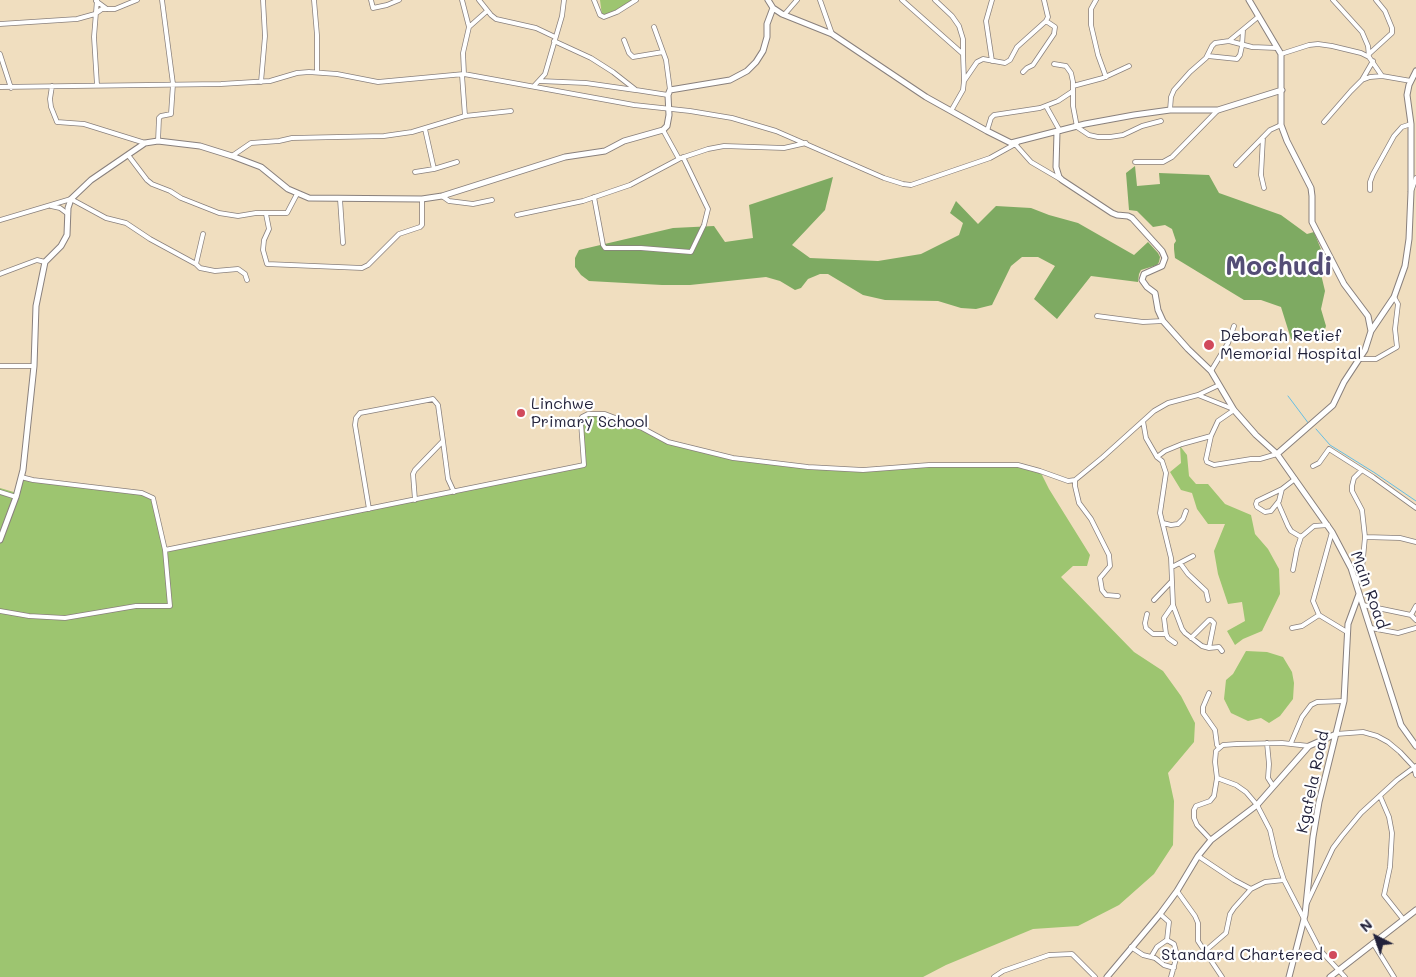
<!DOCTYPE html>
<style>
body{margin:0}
#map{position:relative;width:1416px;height:977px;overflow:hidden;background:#f0debf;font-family:Mali,sans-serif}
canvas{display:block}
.north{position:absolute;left:1351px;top:912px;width:50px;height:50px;-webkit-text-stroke:4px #fff;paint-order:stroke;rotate:319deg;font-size:14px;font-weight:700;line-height:20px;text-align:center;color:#22223b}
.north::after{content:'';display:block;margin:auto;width:18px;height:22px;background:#22223b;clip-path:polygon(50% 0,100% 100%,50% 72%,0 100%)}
</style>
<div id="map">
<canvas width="1416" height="977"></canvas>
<div class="north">N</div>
</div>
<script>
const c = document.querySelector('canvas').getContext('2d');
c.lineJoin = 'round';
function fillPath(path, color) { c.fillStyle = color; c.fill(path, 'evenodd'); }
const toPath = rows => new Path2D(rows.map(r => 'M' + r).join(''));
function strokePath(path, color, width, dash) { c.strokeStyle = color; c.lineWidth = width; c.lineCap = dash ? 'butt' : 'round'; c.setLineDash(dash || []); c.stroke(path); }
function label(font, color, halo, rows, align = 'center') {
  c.font = font + ' Mali,sans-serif'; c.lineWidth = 4.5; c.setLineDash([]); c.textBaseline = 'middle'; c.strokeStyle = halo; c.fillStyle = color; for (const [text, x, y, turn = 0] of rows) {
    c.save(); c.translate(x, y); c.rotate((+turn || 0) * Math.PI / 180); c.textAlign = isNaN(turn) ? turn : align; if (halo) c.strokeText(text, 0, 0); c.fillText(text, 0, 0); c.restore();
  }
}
fillPath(toPath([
 [600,0,632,0,623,9,602,16],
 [588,414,605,414,620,419,662,439,733,458,778,464,863,470,929,465,1018,465,1040,471,1049,489,1090,555,1087,566,1073,566,1061,577,1134,652,1163,671,1181,696,1195,723,1194,742,1168,773,1174,801,1173,845,1154,874,1119,905,1078,926,1033,929,946,965,923,977,0,977,0,488,17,493,21,477,142,493,153,498,165,550,583,465,582,417],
 [1180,446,1187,455,1189,476,1196,484,1208,484,1225,504,1251,515,1255,534,1268,549,1279,569,1280,594,1262,631,1243,639,1235,645,1227,631,1245,621,1242,602,1228,604,1218,574,1214,551,1225,524,1208,524,1197,509,1192,493,1181,490,1170,472,1181,463],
 [1246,651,1267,652,1283,657,1292,672,1294,683,1293,699,1280,716,1269,723,1261,718,1248,721,1231,713,1224,699,1226,680,1233,674]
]), '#9dc570');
fillPath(toPath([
 [1135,166,1137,186,1160,184,1159,173,1209,175,1219,193,1281,215,1307,234,1314,232,1329,269,1320,270,1325,291,1321,309,1326,326,1322,338,1291,339,1281,307,1261,300,1244,300,1175,258,1174,249,1174,244,1176,241,1172,229,1165,225,1153,227,1137,211,1129,210,1126,173],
 [833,177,825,210,792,245,810,258,878,261,921,254,959,235,963,223,950,213,956,201,978,224,996,206,1031,208,1049,215,1078,223,1134,255,1148,242,1158,253,1160,257,1159,262,1157,265,1141,270,1139,274,1138,282,1091,276,1057,319,1034,299,1055,266,1038,257,1022,257,1011,266,992,305,976,309,961,308,938,301,885,300,863,295,828,274,820,274,808,279,801,288,795,290,780,281,766,277,690,285,662,285,589,281,581,275,575,267,575,258,579,250,673,228,714,226,725,242,753,238,749,205]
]), '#7eaa62');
strokePath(toPath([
 [1288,396,1309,424],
 [1316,429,1330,445,1375,473,1416,501]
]), '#66bde3', 1);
const street = toPath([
 [97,0,94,37,97,85],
 [314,0,317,35,317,72],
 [371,0,373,8,387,5,399,0],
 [462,0,469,27],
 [479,0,491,15,496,19,536,28,555,37],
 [594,0,600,15,604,17,617,12,636,0],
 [820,0,832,34],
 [902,0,963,54,964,81,963,90,951,111],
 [935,0,952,16,959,26,963,39,963,54],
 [992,0,986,21,992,61],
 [1096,0,1091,9,1091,25,1098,55,1106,77],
 [1333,0,1362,32,1368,46,1369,57],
 [96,1,107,9],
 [784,15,797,0],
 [0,24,77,19,95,14,102,9,115,9,137,0],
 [654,27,666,60,670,90],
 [624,40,629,53,633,57,663,52],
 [554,41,591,58,613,72,636,90,668,95],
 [1229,41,1258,17],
 [0,54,11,88],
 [1281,54,1309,45,1318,44,1332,46,1361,53,1369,57,1382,76,1411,81],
 [1369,54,1392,33,1392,28,1385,11,1376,0],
 [1208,56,1237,59,1240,55,1242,46,1243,30],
 [1054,64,1066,66,1071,73,1073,82,1073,106,1077,127,1089,135,1098,137,1110,137,1123,135,1142,126,1161,121],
 [1023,72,1027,68,1033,65,1054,34,1055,27,1046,21],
 [464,74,463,53,469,27,487,11],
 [462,75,465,116],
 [1362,80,1373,61],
 [540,81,586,83,635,90],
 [964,81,977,62,983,59,1005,63,1010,60,1017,47,1046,21,1048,17,1044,0],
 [261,82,265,36,263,0],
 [52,86,50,99,51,107,57,122,84,124,145,143],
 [534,86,545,74,562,16,564,0],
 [1073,86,1103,78,1129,66],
 [0,87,221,84,270,81,297,73,309,72,337,74,378,82,464,74,634,105,690,111,732,118,776,131,884,178,903,184,911,185,990,158,1017,143],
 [1046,106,1060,131],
 [1170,110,1171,97,1174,90,1190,72,1206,58,1212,46,1215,43,1229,41,1252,47,1277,48],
 [1324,122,1351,91,1362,80,1370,77,1382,76],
 [425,129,434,169],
 [987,131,991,118,994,115,1040,108,1058,101,1073,91],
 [1263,137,1261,175,1264,188],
 [158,141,159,118,161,116,171,114,173,84,162,0],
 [1015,144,1031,162,1060,179],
 [128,155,147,180,152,184,170,191,181,198,219,213,238,216,256,213,287,213,297,194],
 [232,156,251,143,279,141,292,138,384,136,412,132,465,116,511,111],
 [681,158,708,149,724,146,784,148,806,143],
 [1135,162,1163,162,1172,157,1218,110],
 [1236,165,1270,130,1281,125],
 [415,172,434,169,457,162],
 [1412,189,1416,178],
 [1370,190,1370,182,1373,174,1394,136,1402,127,1411,124],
 [442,196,449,201,473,204,492,200],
 [594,197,603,245,605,248,641,248,691,252,704,225,708,209,683,157],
 [340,199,343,243],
 [51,206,60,208,68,214],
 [266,214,269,229,264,240,263,250,267,264,362,268,368,265,399,234,420,227,422,225,422,199],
 [517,215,583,201,630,185,679,159,663,130],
 [0,220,71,199,106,218,126,223,150,239,196,264,200,268,215,271,238,269,245,274,247,280],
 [196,264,203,234],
 [0,274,37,260,45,262],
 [1097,316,1143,322,1163,321],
 [1360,359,1376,359,1397,347,1395,329,1398,304,1394,297],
 [0,366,34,366],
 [1211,371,1228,343,1234,326],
 [1198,395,1219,385],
 [1143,421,1146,438,1157,457,1162,461,1166,473,1160,513,1171,558,1173,605,1164,618,1166,634,1153,634,1146,628,1145,623,1147,614],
 [1211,436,1206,459,1207,462,1214,465,1251,459,1260,459,1277,454],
 [443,441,448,479,454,492],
 [1157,457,1165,451,1182,444,1211,436,1218,421,1234,410],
 [1313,466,1319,463,1329,449,1373,477,1416,508],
 [1075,480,1075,486,1079,503,1091,519,1109,555,1110,566,1100,578,1102,590,1106,595,1118,596],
 [1282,489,1279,501,1271,511,1265,512,1257,507,1256,504,1257,501,1282,489,1295,479],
 [0,492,16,497],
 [1278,503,1288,526,1291,531,1301,537],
 [369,509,355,425,356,418,360,413,433,399,438,405,443,441,415,470,413,474,415,500],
 [1163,523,1171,525,1178,524,1183,519,1186,511],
 [1365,537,1400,538,1416,542],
 [165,550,584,465,581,423,582,417,588,414,605,414,642,428,668,442,733,458,808,467,863,470,929,465,1018,465,1040,471,1068,481,1075,480,1103,457,1154,411,1168,403,1198,395,1233,409],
 [1180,563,1188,574,1206,591,1208,600],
 [1172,567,1193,556],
 [1293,570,1297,549,1301,537,1314,526,1328,525],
 [1356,581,1362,569,1365,537,1362,510,1352,491,1352,486,1354,478,1362,470],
 [1154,600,1171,582],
 [1173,605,1182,629,1185,633,1202,646,1209,648,1219,647,1222,651],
 [1363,605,1411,615],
 [1416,606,1411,615,1416,620],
 [0,611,29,616,65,618,136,606,170,606,165,550,153,498,142,493,33,480,21,477],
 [1319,615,1313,601,1332,532],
 [1292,628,1302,626,1319,615,1347,632],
 [1371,628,1398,633,1416,628],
 [1166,634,1168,638,1175,643],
 [1191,638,1209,620,1211,620,1214,623,1209,648],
 [1209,693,1203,707,1203,713,1215,730,1217,745,1219,748],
 [1336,734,1363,732,1377,736,1388,742,1400,752,1414,767,1416,775],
 [1267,743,1269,764,1268,778,1273,786],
 [1291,743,1302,717,1311,705,1317,702,1344,701],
 [1380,796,1389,817,1392,833,1390,867,1384,895,1403,919],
 [1211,840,1197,825,1194,818,1194,810,1196,806,1210,801,1214,796,1217,778],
 [1198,856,1234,880,1251,889,1265,882,1284,880,1276,856,1270,830,1257,805,1246,792,1236,785,1217,778,1215,762,1216,751,1223,745,1237,744,1282,743,1309,746],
 [1284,880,1320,950,1345,977],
 [1177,891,1195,916,1198,923,1198,941,1222,977],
 [1307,903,1333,848,1342,836,1361,813,1397,780,1416,766],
 [1160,914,1169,922,1167,940],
 [1167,940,1174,944,1177,955,1171,977],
 [1373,943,1394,977],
 [1131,947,1143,955,1155,958,1164,965,1174,968],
 [1204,952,1226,933,1230,914,1234,908,1251,889],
 [1151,957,1157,947,1167,940],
 [994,977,1003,971,1049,955,1072,954,1095,977]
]);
const secondary = toPath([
 [768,0,773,8,782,14,832,34,926,97,987,131,1011,143,1085,124,1134,115,1170,110,1218,110,1282,90],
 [1249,0,1281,54,1281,125,1287,141,1311,188,1312,196,1312,222,1344,284,1368,316,1371,331,1365,350,1344,382,1333,405,1277,454],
 [1057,132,1056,167,1059,177,1062,180,1112,213,1117,215,1128,216,1132,218,1162,251,1165,258,1162,266,1144,274,1142,280,1147,287,1155,293,1158,310,1163,321,1188,349,1211,371,1234,410,1256,435,1277,454,1332,532,1351,568,1401,725,1416,746],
 [1371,331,1394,297,1405,266,1409,239,1411,192,1411,124,1407,95,1409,85,1416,71],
 [0,540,16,497,23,470,34,366,36,306,45,262,61,246,67,235,68,208,71,199,91,180,145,143,158,141,200,146,232,156,261,167,288,189,309,198,422,199,442,196,565,157,605,151,624,141,663,130,667,126,669,115,668,95,670,90,730,80,747,71,756,62,763,51,767,37,767,24,773,8],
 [1107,977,1160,914,1177,891,1198,856,1211,840,1257,805,1309,746,1336,734],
 [1289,977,1305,915,1313,837,1319,802,1344,701,1348,624,1359,594],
 [1330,977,1416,910]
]);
strokePath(street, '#89807d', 5.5);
strokePath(secondary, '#89807d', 7);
strokePath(street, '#fff', 4);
strokePath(secondary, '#fff', 5);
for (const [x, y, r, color] of [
 [1209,345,6,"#d1495b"],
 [521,413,5,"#d1495b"],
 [1333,955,5,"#d1495b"]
]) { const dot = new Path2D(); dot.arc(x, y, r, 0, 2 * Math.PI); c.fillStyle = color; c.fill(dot); strokePath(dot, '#fff', 2); }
label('16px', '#22223b', '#fff', [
 ["Deborah Retief",1220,336],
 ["Memorial Hospital",1220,354],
 ["Linchwe",531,404],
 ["Primary School",531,422],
 ["Standard Chartered",1323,955,"right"]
], 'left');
label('16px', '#22223b', '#fff', [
 ["Main Road",1369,590,70],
 ["Kgafela Road",1313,782,-78]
]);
label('bold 26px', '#544d76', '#fff', [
 ["Mochudi",1279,267]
]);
</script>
